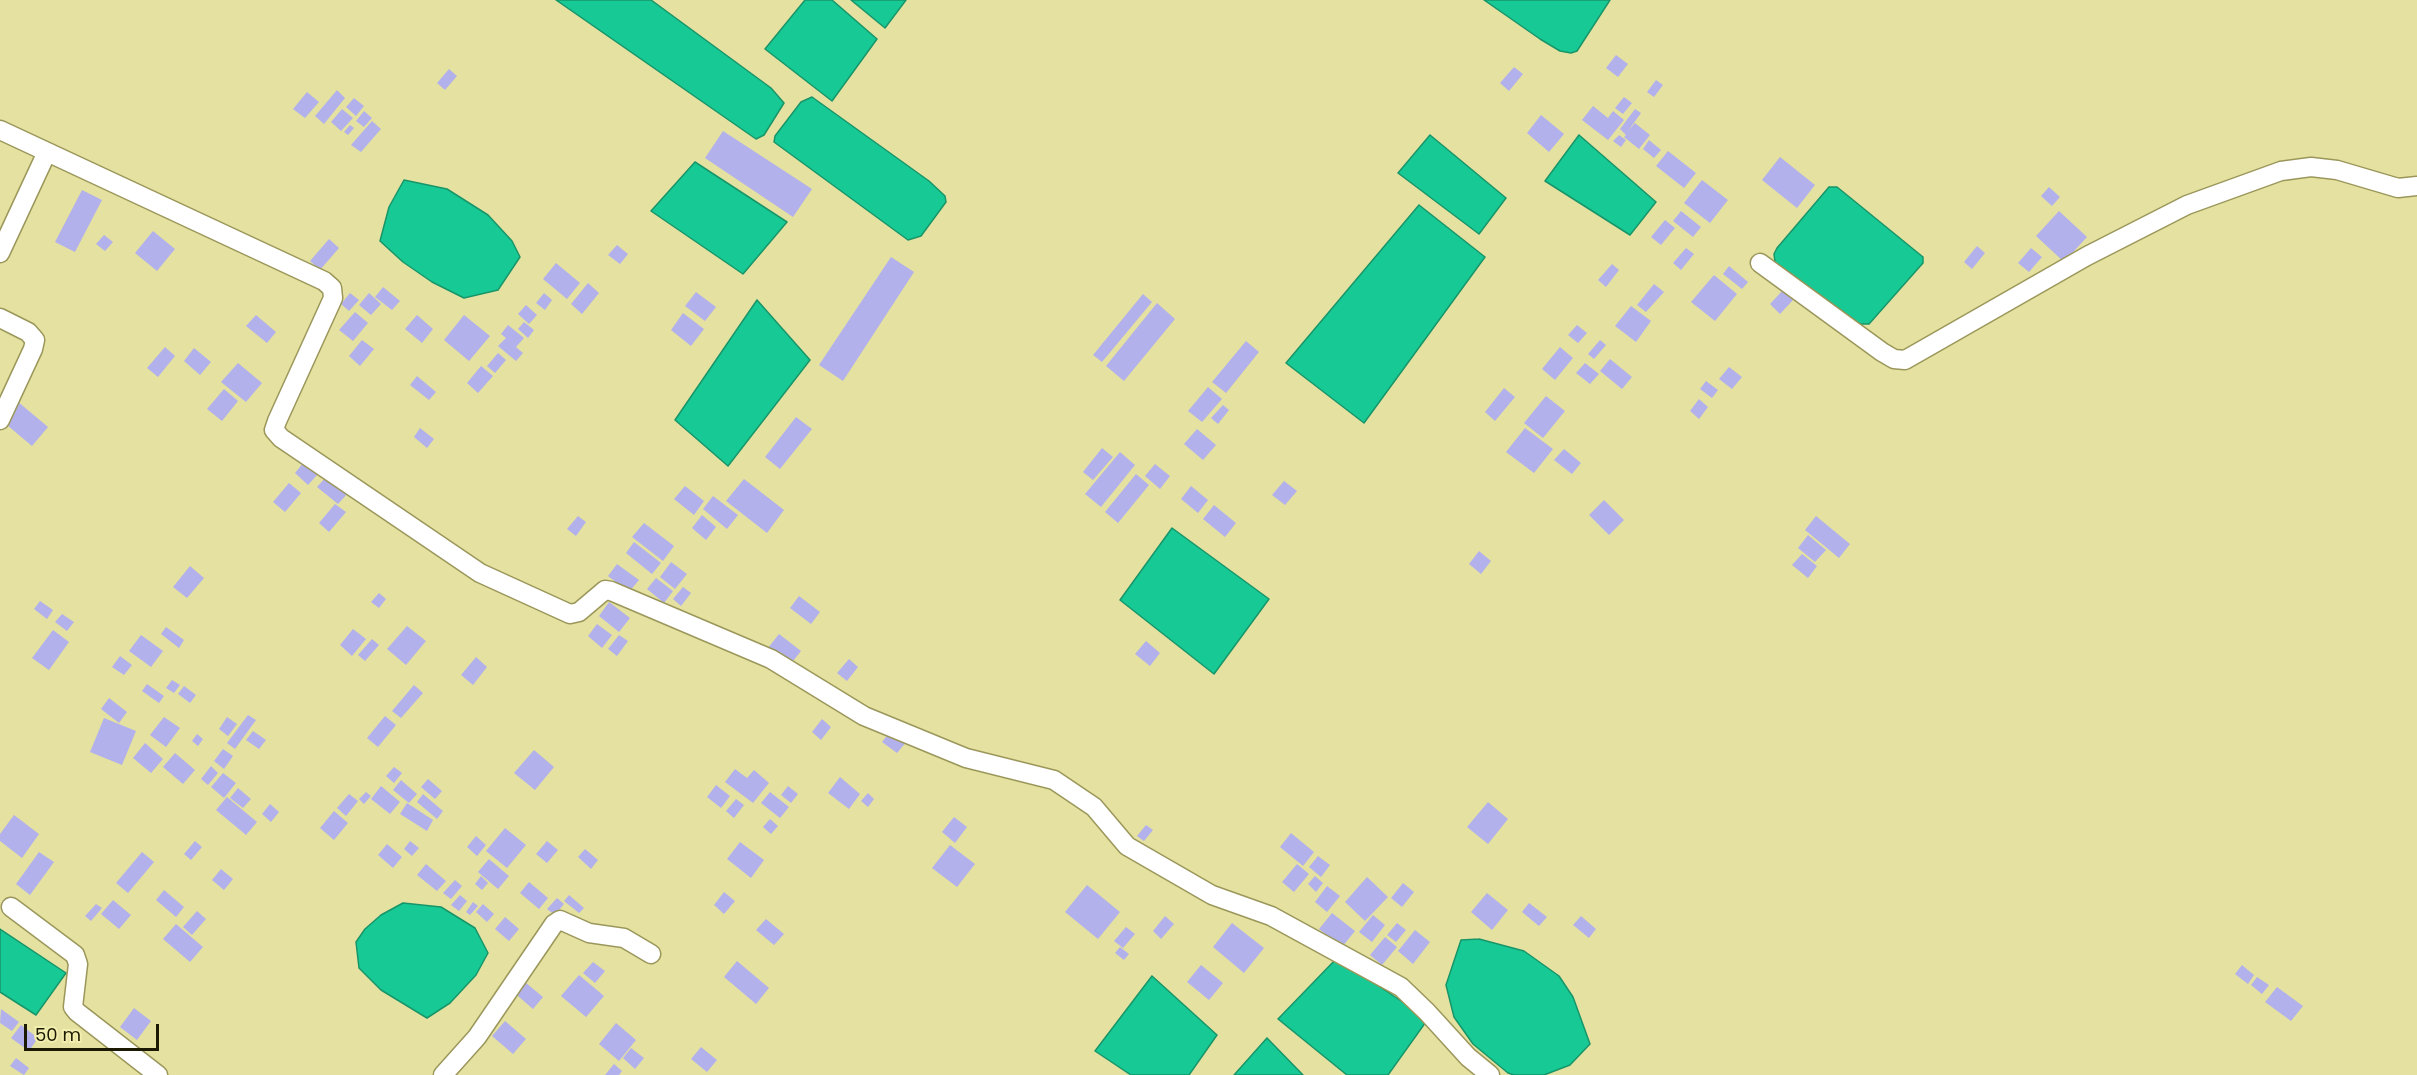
<!DOCTYPE html>
<style>
body{margin:0}
#map{position:relative;width:2417px;height:1075px;overflow:hidden;background:#e4e1a1;font-family:Poppins,sans-serif}
canvas{display:block}
.scale{position:absolute;left:24px;top:1024px;width:135px;height:27px;box-sizing:border-box;border:3px solid #1b1902;border-top:0;padding-left:8px;font-size:18px;line-height:21px;white-space:nowrap;color:#1b1902;-webkit-text-stroke:4px #f1eeae;paint-order:stroke}
</style>
<div id="map">
<canvas width="2417" height="1075"></canvas>
<div class="scale">50 m</div>
</div>
<script>
const c = document.querySelector('canvas').getContext('2d');
c.lineJoin = 'round';
function fillPath(path, color) { c.fillStyle = color; c.fill(path, 'evenodd'); }
const toPath = rows => new Path2D(rows.map(r => 'M' + r).join(''));
function strokePath(path, color, width, dash) { c.strokeStyle = color; c.lineWidth = width; c.lineCap = dash ? 'butt' : 'round'; c.setLineDash(dash || []); c.stroke(path); }
const water = toPath([
 [556,0,651,0,771,88,784,103,764,135,756,139,556,0],
 [805,0,832,0,877,39,832,101,765,49,805,0],
 [851,0,906,0,885,28,851,0],
 [1484,0,1610,0,1577,51,1571,53,1560,51,1540,39,1484,0],
 [812,97,929,181,945,196,946,202,921,236,908,240,774,142,775,136,801,102,812,97],
 [1430,135,1506,198,1479,234,1398,173,1430,135],
 [1579,135,1656,202,1630,235,1545,181,1579,135],
 [695,162,787,222,743,274,651,211,695,162],
 [404,180,447,189,488,215,512,241,520,257,498,290,464,298,432,282,403,262,380,241,389,207,404,180],
 [1829,187,1837,187,1842,191,1923,257,1923,263,1869,324,1860,324,1775,262,1774,254,1777,248,1829,187],
 [1419,205,1485,257,1364,423,1286,363,1419,205],
 [757,300,810,360,728,466,675,420,757,300],
 [1172,528,1269,599,1214,674,1120,600,1172,528],
 [403,903,441,907,475,928,488,953,476,975,450,1003,427,1018,381,990,359,968,356,942,365,929,381,915,403,903],
 [0,929,66,973,36,1015,0,992,0,929],
 [1479,939,1524,951,1559,976,1573,997,1590,1044,1570,1065,1544,1075,1514,1075,1508,1073,1473,1044,1454,1017,1446,985,1461,940,1479,939],
 [1337,958,1428,1019,1388,1075,1347,1075,1278,1019,1337,958],
 [1152,976,1217,1035,1189,1075,1131,1075,1095,1051,1152,976],
 [1267,1038,1303,1075,1234,1075,1267,1038]
]);
fillPath(water, '#17ca95');
strokePath(water, '#189569', 1.5);
fillPath(toPath([
 [1616,55,1628,64,1618,77,1606,68],
 [1514,67,1523,74,1509,91,1500,83],
 [449,69,457,76,445,90,437,83],
 [1656,80,1663,85,1654,97,1647,92],
 [337,90,345,98,324,124,315,116],
 [307,92,319,102,305,118,293,109],
 [1624,97,1632,103,1623,114,1615,108],
 [354,98,364,106,356,116,346,107],
 [1593,106,1608,118,1613,111,1624,120,1608,140,1582,120],
 [342,109,353,118,341,131,331,122],
 [1635,109,1641,113,1628,131,1635,123,1650,135,1639,149,1624,137,1626,135,1620,129],
 [364,111,372,118,364,127,356,121],
 [1541,115,1564,134,1549,152,1527,133],
 [372,121,381,129,361,152,351,145],
 [350,125,354,128,348,135,344,132],
 [723,131,812,189,793,217,705,158],
 [1619,135,1626,140,1621,147,1613,141],
 [1649,140,1661,150,1654,158,1643,149],
 [1668,151,1696,173,1684,188,1656,166],
 [1780,157,1815,185,1797,208,1762,180],
 [1702,180,1728,200,1710,223,1684,203],
 [2049,187,2060,197,2052,206,2041,196],
 [82,190,102,200,75,252,55,242],
 [1681,211,1701,227,1693,237,1673,221],
 [2059,211,2087,237,2064,262,2036,236],
 [1665,220,1675,228,1661,245,1651,237],
 [153,231,175,249,157,271,135,253],
 [104,235,113,242,105,251,96,244],
 [329,239,339,248,320,270,310,261],
 [617,245,628,254,620,264,608,255],
 [1977,246,1985,253,1972,269,1964,262],
 [1686,248,1694,254,1681,270,1673,263],
 [2031,248,2042,257,2029,272,2018,263],
 [891,257,914,272,843,381,819,365],
 [556,263,580,283,567,299,543,279],
 [1612,264,1619,270,1606,287,1598,280],
 [1729,266,1748,282,1742,289,1723,274],
 [1714,275,1737,294,1715,321,1691,302],
 [588,283,599,293,582,314,571,304],
 [1654,284,1664,292,1646,312,1637,305],
 [383,287,400,301,392,310,375,297],
 [1783,290,1793,300,1780,314,1770,304],
 [696,292,716,307,705,321,685,306],
 [350,293,359,300,349,311,341,304],
 [369,293,381,304,371,315,359,305],
 [544,293,552,300,545,310,536,303],
 [1143,294,1152,302,1102,362,1093,355],
 [1157,303,1175,319,1124,381,1106,366],
 [526,305,537,315,529,324,518,314],
 [1631,306,1651,321,1636,342,1615,326],
 [355,312,368,323,353,341,339,330],
 [683,313,704,329,691,346,671,330],
 [256,315,276,332,267,343,246,326],
 [417,315,433,329,422,343,405,329],
 [464,315,490,336,469,361,444,340],
 [524,322,534,330,528,338,518,329],
 [508,325,524,338,516,347,523,353,516,361,498,346,506,338,501,334],
 [1577,325,1587,333,1578,343,1568,335],
 [362,340,374,349,360,366,349,356],
 [1600,340,1606,345,1594,359,1588,354],
 [1246,341,1259,352,1226,393,1212,382],
 [165,347,175,356,158,377,147,368],
 [1560,347,1573,358,1555,380,1542,369],
 [194,348,211,362,200,375,184,361],
 [498,353,506,360,495,373,487,366],
 [1610,359,1632,377,1622,389,1600,371],
 [238,363,262,383,246,402,221,382],
 [1585,363,1599,374,1590,384,1576,373],
 [481,366,493,376,478,393,467,383],
 [1729,367,1742,377,1732,389,1719,379],
 [417,376,436,392,429,400,410,385],
 [1706,381,1718,390,1712,398,1700,389],
 [1208,387,1222,399,1202,422,1188,411],
 [1504,388,1515,397,1495,421,1485,412],
 [224,389,238,401,222,421,207,409],
 [1546,396,1565,411,1543,438,1524,423],
 [1699,399,1708,407,1699,419,1690,411],
 [17,401,48,427,32,446,1,420],
 [1223,405,1229,410,1218,424,1211,418],
 [796,417,812,429,780,469,765,457],
 [420,428,434,439,427,448,414,437],
 [1525,428,1553,449,1534,473,1506,452],
 [1197,429,1216,445,1203,460,1184,444],
 [1102,448,1113,457,1093,480,1083,472],
 [1564,449,1581,463,1572,474,1554,460],
 [1120,452,1135,465,1101,507,1085,494],
 [304,462,318,474,308,485,295,473],
 [1155,464,1170,476,1160,489,1145,476],
 [1136,474,1149,485,1118,523,1105,512],
 [327,476,348,493,338,504,317,487],
 [744,479,784,510,767,533,726,501],
 [1284,481,1297,491,1285,505,1272,495],
 [289,483,301,493,285,512,273,502],
 [685,486,704,501,694,515,674,499],
 [1191,486,1208,500,1198,513,1181,499],
 [713,496,738,515,727,529,703,509],
 [1604,500,1624,520,1609,535,1589,515],
 [335,504,346,512,329,532,319,523],
 [1214,505,1236,523,1225,537,1203,519],
 [702,515,716,527,706,540,692,528],
 [578,516,586,522,576,536,567,529],
 [1816,516,1850,544,1839,558,1805,530],
 [644,523,674,546,663,561,632,537],
 [1808,535,1826,550,1815,562,1798,548],
 [634,542,661,563,652,574,626,553],
 [1479,551,1491,561,1481,574,1469,564],
 [1802,554,1817,566,1808,578,1792,565],
 [671,562,687,574,675,589,660,577],
 [617,564,639,580,629,592,608,576],
 [190,566,204,578,187,598,173,587],
 [656,578,673,591,664,603,647,589],
 [683,587,691,593,681,606,673,599],
 [379,593,386,599,379,608,371,602],
 [799,596,820,612,811,624,790,608],
 [40,601,53,610,47,619,34,609],
 [609,602,630,618,619,632,599,616],
 [62,614,74,622,67,631,55,622],
 [597,624,612,635,602,648,588,636],
 [407,626,426,641,406,665,387,649],
 [166,627,184,640,179,648,161,634],
 [353,629,366,639,352,656,340,645],
 [53,630,69,642,49,670,32,658],
 [779,634,801,651,790,665,768,648],
 [141,635,163,651,151,667,129,651],
 [619,635,628,641,617,656,608,649],
 [372,639,379,645,365,661,358,655],
 [1146,641,1160,653,1150,666,1135,654],
 [120,656,132,665,124,675,112,667],
 [476,657,487,667,473,685,461,675],
 [849,659,858,667,847,681,837,673],
 [172,680,180,685,174,693,166,688],
 [147,684,164,696,159,703,142,691],
 [414,685,423,693,401,718,392,711],
 [184,686,196,695,190,703,178,694],
 [109,698,127,712,119,723,101,709],
 [248,715,256,720,235,749,227,743],
 [385,716,396,725,378,747,367,738],
 [164,717,180,728,166,747,150,735],
 [227,717,237,724,228,736,219,729],
 [104,718,136,731,122,765,90,752],
 [822,719,831,727,821,740,812,732],
 [892,729,907,741,897,753,882,742],
 [253,731,266,740,259,749,246,740],
 [197,734,203,739,198,746,192,741],
 [145,743,163,759,151,773,133,758],
 [223,749,233,756,224,769,214,761],
 [534,750,554,767,535,790,514,773],
 [175,753,195,770,183,784,163,767],
 [211,766,218,773,208,785,201,779],
 [394,767,402,773,394,783,386,776],
 [735,769,747,778,754,770,769,783,753,803,725,782],
 [223,773,236,783,224,798,211,787],
 [840,777,860,794,849,809,828,793],
 [428,779,442,791,435,799,421,787],
 [401,780,417,794,409,803,393,790],
 [716,785,730,796,721,808,707,797],
 [381,786,400,802,390,814,371,799],
 [788,786,798,794,791,803,781,795],
 [238,788,251,799,243,808,230,798],
 [366,792,371,796,364,804,359,799],
 [770,792,789,807,780,818,761,803],
 [868,793,874,799,868,807,861,801],
 [349,794,358,801,346,816,337,808],
 [423,794,443,811,437,819,417,802],
 [227,797,257,822,246,835,216,810],
 [736,799,744,805,734,818,726,811],
 [1488,802,1508,819,1488,844,1467,827],
 [407,803,433,820,427,831,400,814],
 [270,804,279,812,271,822,262,814],
 [334,811,348,823,334,840,320,828],
 [14,815,39,834,22,858,0,841,0,834],
 [954,817,967,827,955,843,942,832],
 [770,819,778,826,771,834,763,827],
 [1146,825,1153,830,1144,841,1137,836],
 [505,828,526,845,507,868,486,851],
 [1291,833,1314,852,1303,866,1280,847],
 [476,836,486,845,477,856,467,847],
 [195,841,202,847,191,860,184,854],
 [410,841,419,848,412,856,404,849],
 [547,841,558,850,547,863,536,854],
 [740,842,764,860,751,878,727,859],
 [387,844,402,857,393,868,378,855],
 [950,845,975,864,957,887,932,868],
 [585,849,598,860,591,869,578,857],
 [39,852,54,862,30,895,16,884],
 [142,852,154,862,128,893,116,883],
 [1318,856,1330,865,1321,877,1309,867],
 [489,859,509,876,498,889,478,872],
 [426,864,446,881,437,891,417,875],
 [1297,864,1309,874,1294,892,1282,882],
 [221,869,233,879,224,890,212,880],
 [481,876,488,883,482,890,475,884],
 [1315,876,1323,883,1316,892,1308,884],
 [1367,877,1388,897,1365,921,1345,902],
 [455,880,462,886,451,899,443,893],
 [529,882,548,898,539,909,520,893],
 [1403,883,1414,892,1402,907,1391,898],
 [1087,885,1120,912,1098,939,1065,912],
 [1327,886,1340,896,1327,912,1315,902],
 [164,890,184,907,176,917,156,900],
 [724,892,735,901,724,914,714,905],
 [1487,893,1508,910,1492,930,1471,912],
 [460,895,467,901,459,911,451,905],
 [569,895,584,908,579,913,564,901],
 [557,898,564,904,555,915,547,909],
 [113,900,131,915,119,929,101,914],
 [473,902,478,906,470,915,466,912],
 [1529,903,1547,917,1539,926,1522,912],
 [96,904,102,908,91,921,85,916],
 [483,904,494,914,487,922,476,912],
 [197,911,206,919,192,935,183,927],
 [1332,913,1355,931,1342,947,1319,929],
 [1373,915,1385,925,1372,942,1359,932],
 [1165,916,1174,924,1161,939,1153,931],
 [1581,916,1596,929,1589,938,1573,925],
 [505,917,519,929,509,941,495,929],
 [766,919,784,934,774,945,756,930],
 [1232,923,1264,948,1244,973,1213,947],
 [1397,923,1406,930,1396,942,1387,935],
 [176,924,203,947,190,962,163,939],
 [1126,927,1135,934,1123,948,1114,941],
 [1415,930,1430,942,1413,964,1398,951],
 [1385,937,1397,947,1382,965,1370,955],
 [1120,947,1129,954,1124,960,1115,953],
 [737,961,769,988,756,1004,724,977],
 [593,962,605,971,595,983,583,973],
 [1201,965,1223,983,1209,1000,1187,982],
 [2242,965,2254,975,2248,984,2235,974],
 [579,975,604,996,586,1017,561,996],
 [2257,977,2269,985,2262,994,2251,985],
 [520,978,543,997,533,1009,511,990],
 [2277,987,2303,1006,2291,1021,2265,1002],
 [134,1008,151,1021,137,1040,120,1027],
 [1,1009,19,1022,12,1031,0,1023],
 [505,1021,526,1039,513,1054,492,1036],
 [616,1023,636,1040,619,1061,599,1044],
 [21,1025,38,1038,29,1051,11,1038],
 [701,1047,717,1060,707,1072,691,1059],
 [631,1048,644,1058,635,1069,623,1058],
 [16,1058,29,1068,24,1075,10,1066],
 [614,1064,622,1071,619,1075,605,1075]
]), '#b3b1eb');
const street = toPath([
 [0,130,324,281,332,288,333,298,277,421,274,430,281,438,480,573,570,614,579,612,605,590,611,591,771,659,864,716,966,758,1054,780,1094,807,1127,846,1212,895,1271,916,1401,987,1427,1012,1468,1057,1490,1075],
 [0,253,47,152],
 [1760,263,1882,352,1894,359,1905,360,2087,256,2187,205,2281,171,2311,167,2337,170,2398,188,2417,186],
 [0,318,28,332,35,340,33,349,0,420],
 [11,907,75,955,78,964,73,1007,77,1012,158,1075],
 [443,1075,477,1037,554,924,560,920,589,933,624,938,651,954]
]);
strokePath(street, '#9b975b', 21);
strokePath(street, '#fff', 18);
</script>
